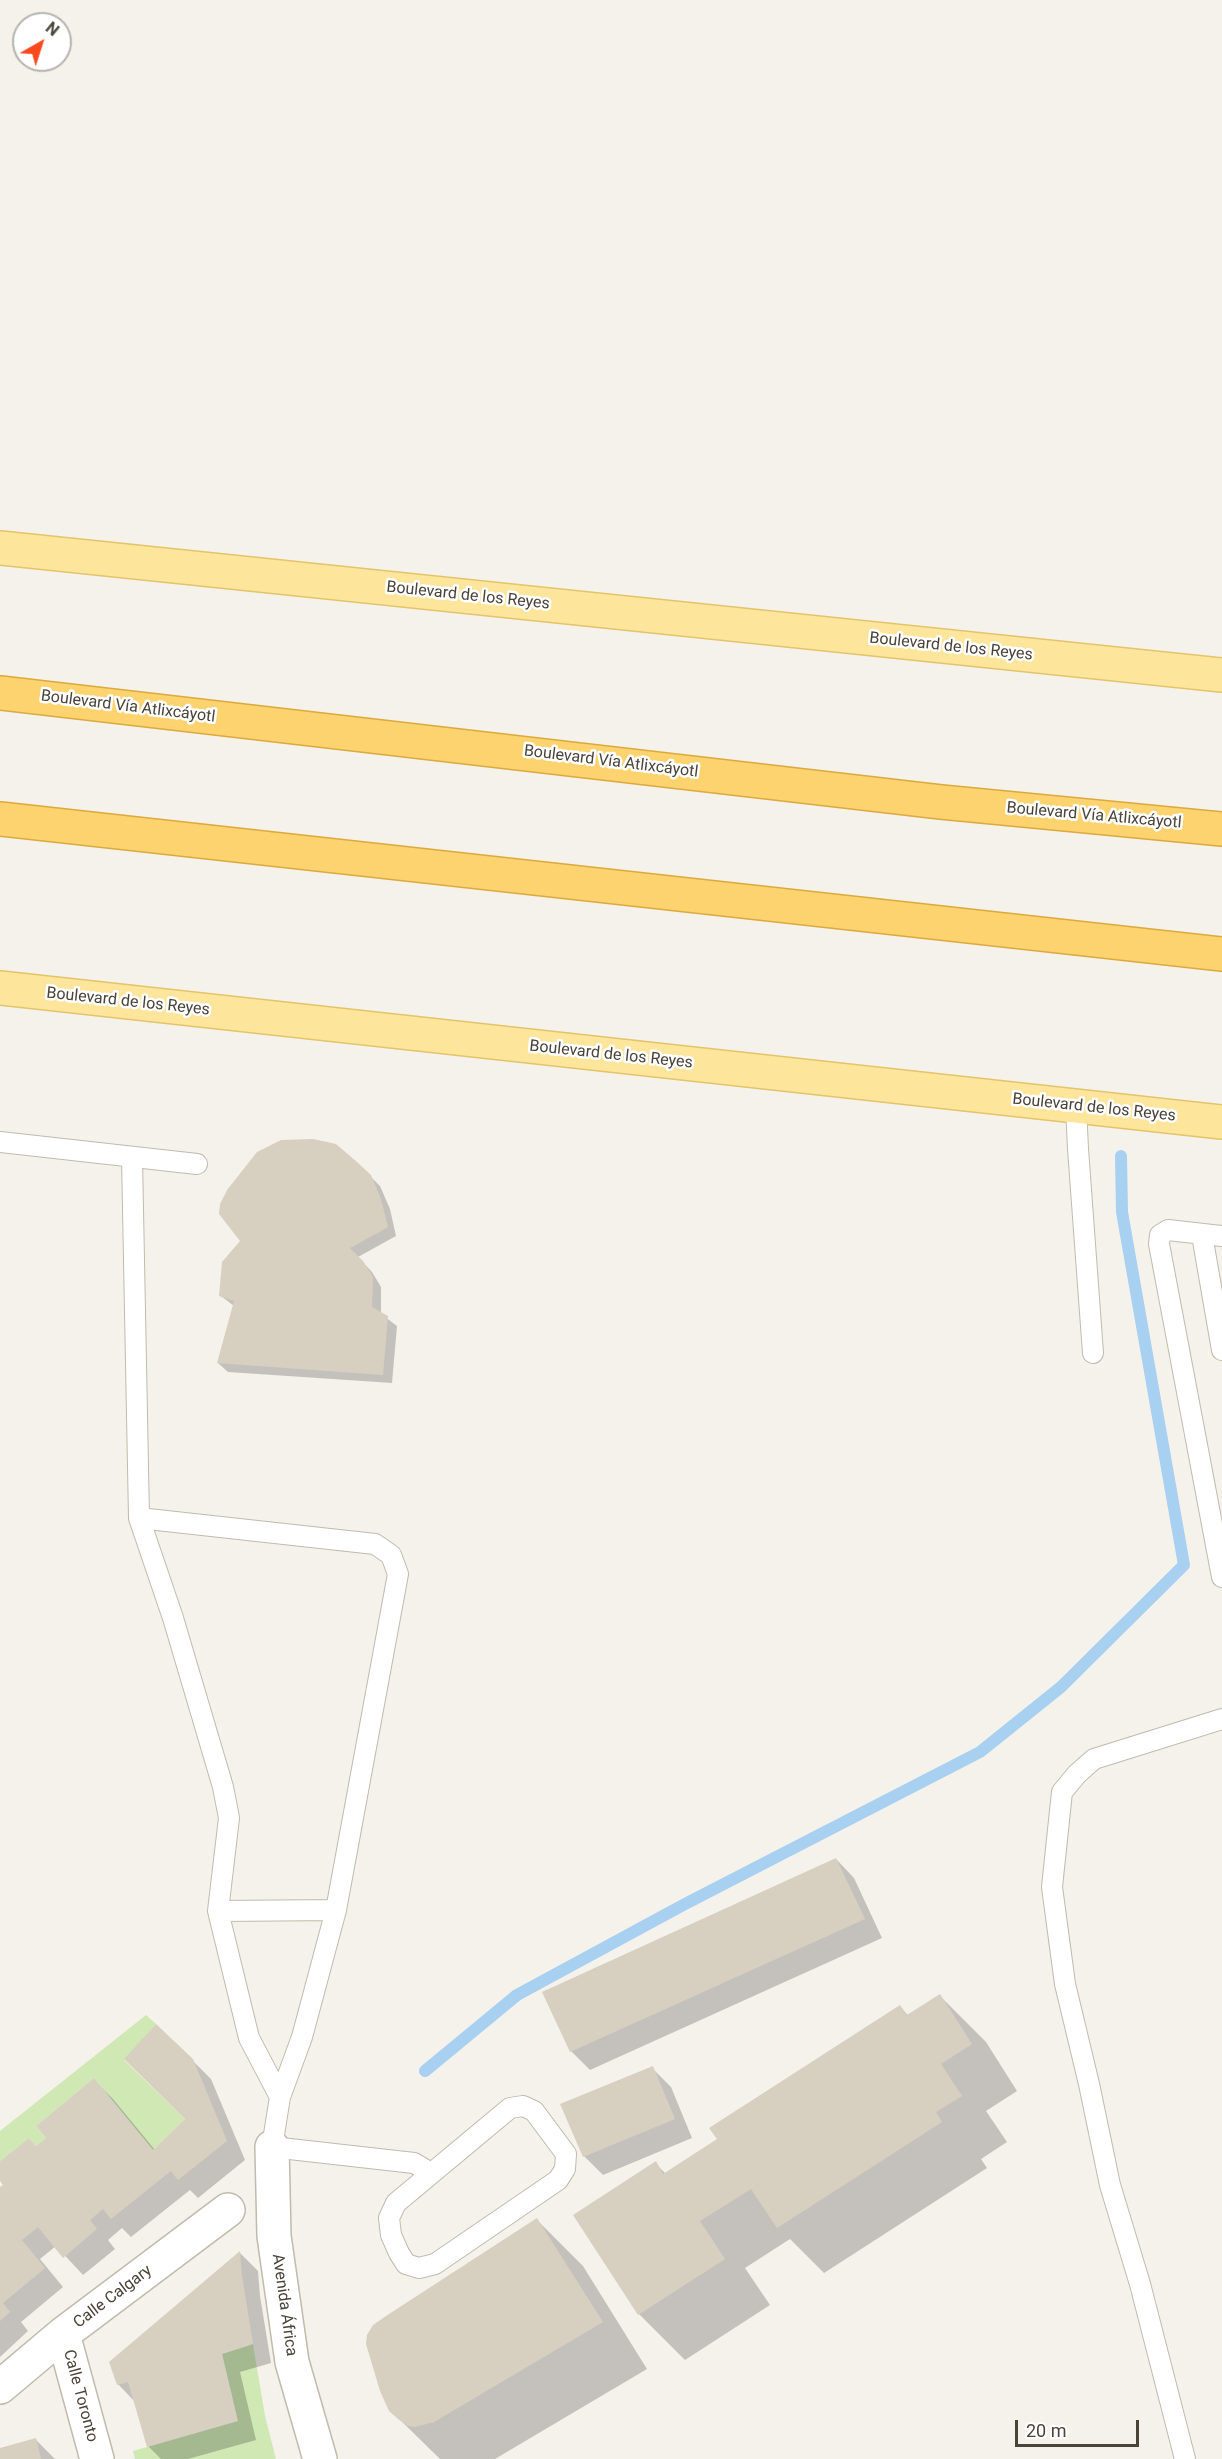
<!DOCTYPE html>
<meta charset="utf-8">
<style>
body{margin:0}
#map{position:relative;width:1222px;height:2459px;overflow:hidden;background:#f5f2eb;font-family:Roboto,sans-serif}
canvas{display:block}
.north{position:absolute;left:12px;top:12px;width:60px;height:60px;box-sizing:border-box;background:#fff;border:2px solid #b6b4af;border-radius:50%;rotate:39deg;font-size:16px;font-weight:700;line-height:24px;text-align:center;color:#494338}
.north::after{content:'';display:block;margin:auto;width:21px;height:27px;background:#f8491f;clip-path:polygon(50% 0,100% 100%,50% 72%,0 100%)}
.scale{position:absolute;left:1015px;top:2420px;width:124px;height:27px;box-sizing:border-box;border:3px solid #494338;border-top:0;padding-left:8px;font-size:18px;line-height:21px;white-space:nowrap;color:#494338;-webkit-text-stroke:4px #fff;paint-order:stroke}
</style>
<div id="map">
<canvas width="1222" height="2459"></canvas>
<div class="north">N</div>
<div class="scale">20 m</div>
</div>
<script>
const c = document.querySelector('canvas').getContext('2d');
c.lineJoin = 'round';
function fillPath(path, color) { c.fillStyle = color; c.fill(path, 'evenodd'); }
const toPath = rows => new Path2D(rows.map(r => 'M' + r).join(''));
function strokePath(path, color, width, dash) { c.strokeStyle = color; c.lineWidth = width; c.lineCap = dash ? 'butt' : 'round'; c.setLineDash(dash || []); c.stroke(path); }
function label(font, color, halo, rows, align = 'center') {
  c.font = font + ' Roboto,sans-serif'; c.lineWidth = 5; c.setLineDash([]); c.textBaseline = 'middle'; c.strokeStyle = halo; c.fillStyle = color; for (const [text, x, y, turn = 0] of rows) {
    c.save(); c.translate(x, y); c.rotate((+turn || 0) * Math.PI / 180); c.textAlign = isNaN(turn) ? turn : align; if (halo) c.strokeText(text, 0, 0); c.fillText(text, 0, 0); c.restore();
  }
}
fillPath(toPath([
 [146,2015,156,2024,124,2060,185,2119,153,2150,94,2078,36,2126,46,2138,36,2146,29,2138,0,2161,0,2131],
 [253,2344,265,2416,276,2459,135,2459,133,2451,237,2421,222,2354]
]), '#cfe8b4');
fillPath(toPath([
 [370,1176,380,1186,390,1209,396,1236,358,1257,372,1272,381,1287,381,1314,397,1326,392,1383,228,1372,218,1363,234,1306,221,1296],
 [836,1859,854,1878,882,1938,590,2070,571,2051],
 [940,1996,986,2042,1017,2091,986,2111,1007,2142,981,2159,987,2168,824,2273,790,2239,745,2268,770,2305,685,2360,639,2314,655,2163,666,2174,719,2140,900,2007,909,2016],
 [192,2060,211,2079,245,2160,198,2198,190,2190,131,2237,122,2228,108,2240,115,2249,83,2275,56,2246,40,2259,63,2287,21,2322,28,2331,0,2357,0,2189,5,2185,0,2179,0,2163,36,2148,48,2139,94,2080,113,2099,155,2150,187,2119],
 [652,2068,671,2087,692,2138,603,2175,584,2156],
 [537,2220,583,2266,647,2369,495,2459,440,2459,390,2410],
 [240,2253,258,2271,260,2296,271,2363,240,2372,256,2440,188,2459,161,2459,148,2446,135,2402,118,2384],
 [36,2440,55,2459,0,2459,0,2450]
]), '#0003');
strokePath(toPath([
 [425,2071,517,1995,685,1904,980,1752,1061,1687,1184,1565,1122,1212,1121,1156]
]), '#a8d0f0', 12);
fillPath(toPath([
 [313,1139,336,1144,357,1162,371,1175,381,1199,388,1227,350,1248,363,1261,373,1277,372,1307,388,1316,383,1375,217,1363,234,1301,219,1296,222,1262,240,1241,219,1214,220,1204,227,1190,257,1152,281,1140],
 [836,1858,865,1919,570,2052,542,1992],
 [940,1994,972,2044,941,2064,962,2096,936,2112,942,2122,777,2228,751,2189,700,2221,725,2259,638,2315,573,2215,656,2161,663,2174,717,2139,709,2128,900,2005,907,2015],
 [156,2024,193,2059,227,2141,178,2180,171,2171,111,2219,103,2209,90,2220,97,2229,63,2258,38,2227,22,2240,45,2268,3,2303,10,2312,0,2321,0,2187,3,2185,0,2181,0,2161,29,2138,36,2146,46,2138,36,2126,94,2078,153,2150,185,2119,124,2059],
 [653,2066,675,2119,583,2157,560,2104],
 [537,2218,603,2322,434,2422,415,2427,408,2426,398,2419,389,2411,380,2391,366,2344,367,2335,373,2325,389,2314],
 [240,2251,242,2276,253,2344,222,2354,238,2421,147,2447,128,2382,117,2385,109,2362],
 [36,2438,41,2459,0,2459,0,2448]
]), '#d7cfc0');
const lane = toPath([
 [1076,1106,1078,1149,1093,1353],
 [0,1142,197,1164],
 [132,1157,139,1518,173,1618,223,1787,229,1818,218,1911,249,2038,280,2097,272,2147,414,2163,431,2173],
 [1202,1235,1222,1350],
 [1222,1236,1168,1230,1160,1235,1159,1244,1222,1577],
 [139,1518,375,1544,391,1555,398,1574,336,1910,218,1911],
 [280,2097,302,2037,336,1910],
 [523,2106,534,2111,566,2154,565,2169,558,2180,435,2264,419,2268,406,2264,399,2253,391,2235,389,2218,396,2203,510,2108,523,2106],
 [1185,2459,1140,2284,1110,2185,1089,2084,1065,1984,1052,1887,1062,1792,1077,1774,1094,1759,1222,1719]
]);
const street = toPath([
 [272,2147,274,2236,292,2362,320,2459],
 [63,2334,97,2459],
 [0,2387,63,2334,228,2210]
]);
const primary = toPath([
 [0,548,1222,675],
 [0,988,1222,1122]
]);
const highway = toPath([
 [0,693,941,802,1222,829],
 [0,819,1222,954]
]);
strokePath(lane, '#c1bbad', 22);
strokePath(street, '#c1bbad', 36);
strokePath(primary, '#e3c46a', 36);
strokePath(highway, '#dca93d', 36);
strokePath(lane, '#fff', 20);
strokePath(street, '#fff', 33);
strokePath(primary, '#fde59c', 33);
strokePath(highway, '#fcd36e', 33);
label('16px', '#494338', '#fff', [
 ["Boulevard de los Reyes",468,596,6],
 ["Boulevard de los Reyes",951,647,6],
 ["Boulevard Vía Atlixcáyotl",128,707,7],
 ["Boulevard Vía Atlixcáyotl",611,762,7],
 ["Boulevard Vía Atlixcáyotl",1094,816,5],
 ["Boulevard de los Reyes",128,1002,6],
 ["Boulevard de los Reyes",611,1055,6],
 ["Boulevard de los Reyes",1094,1108,6],
 ["Calle Calgary",113,2297,-37],
 ["Avenida África",284,2305,82],
 ["Calle Toronto",80,2396,75]
]);
</script>
